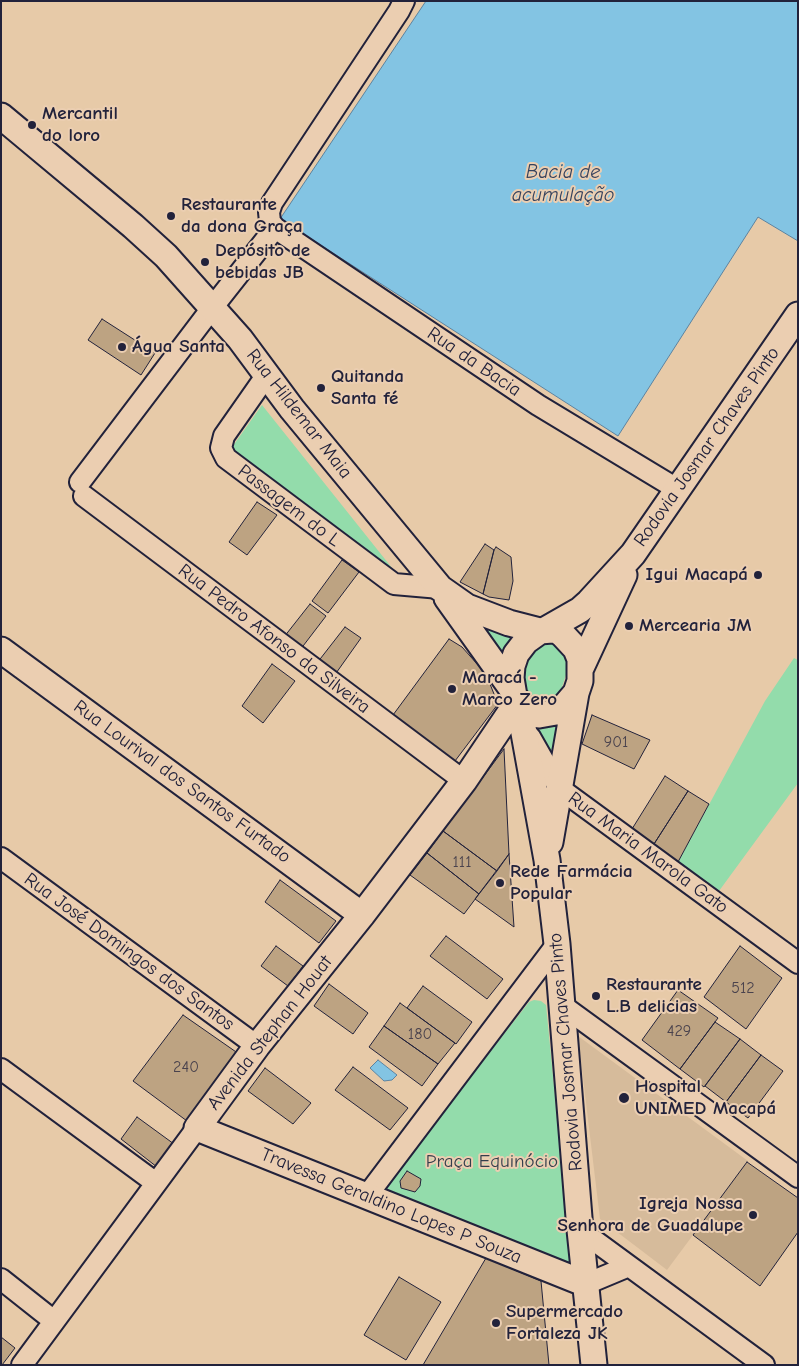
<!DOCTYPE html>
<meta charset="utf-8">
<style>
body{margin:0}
#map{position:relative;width:799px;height:1366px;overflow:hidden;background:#e7caa8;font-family:"Comic Neue",sans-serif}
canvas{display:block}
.frame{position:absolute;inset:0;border:2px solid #22223b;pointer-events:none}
</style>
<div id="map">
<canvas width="799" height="1366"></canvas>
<div class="frame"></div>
</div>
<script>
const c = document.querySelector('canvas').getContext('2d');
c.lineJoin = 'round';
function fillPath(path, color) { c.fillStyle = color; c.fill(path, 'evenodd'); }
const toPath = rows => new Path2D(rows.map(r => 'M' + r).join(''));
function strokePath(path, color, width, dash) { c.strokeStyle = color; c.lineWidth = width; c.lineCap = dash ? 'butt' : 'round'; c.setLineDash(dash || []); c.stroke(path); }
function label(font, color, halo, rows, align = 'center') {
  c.font = font + ' "Comic Neue",sans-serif'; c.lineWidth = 4; c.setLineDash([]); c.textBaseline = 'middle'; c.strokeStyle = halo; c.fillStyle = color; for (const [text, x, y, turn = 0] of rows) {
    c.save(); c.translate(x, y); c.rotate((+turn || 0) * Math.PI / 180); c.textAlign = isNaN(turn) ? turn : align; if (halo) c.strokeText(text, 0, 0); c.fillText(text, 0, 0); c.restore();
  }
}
fillPath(toPath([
 [578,1036,748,1161,667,1270,600,1219]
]), '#d6bb9b');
fillPath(toPath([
 [262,405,404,583,230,450],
 [467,619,521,633,505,668],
 [555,640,566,652,567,672,559,696,546,706,538,705,526,693,522,675,525,662,538,642],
 [794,658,798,660,798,783,719,891,678,862,765,701],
 [531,720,566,725,555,775],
 [534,1000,541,1001,546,1005,571,1258,569,1263,563,1267,385,1190,387,1184,529,1002]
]), '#93dcab');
const water = toPath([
 [426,1,798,1,798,241,758,217,618,436,280,219,426,1],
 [378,1060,397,1075,392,1080,384,1081,370,1068,378,1060]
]);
fillPath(water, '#83c4e3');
strokePath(water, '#5c83a0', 1);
const building = toPath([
 [102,319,155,353,141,375,88,340,102,319],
 [257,502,277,515,247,555,229,542,257,502],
 [485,544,494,550,483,594,460,582,485,544],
 [496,547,511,557,513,581,509,600,489,597,483,594,494,550,496,547],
 [342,560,359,572,328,613,312,601,342,560],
 [310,604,326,616,300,650,284,637,310,604],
 [345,627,361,638,334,676,317,663,345,627],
 [449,639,462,647,486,674,498,704,455,761,393,715,449,639],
 [272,664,295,681,263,723,242,706,272,664],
 [592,715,650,740,634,769,582,744,592,715],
 [504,749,509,854,497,871,443,831,504,749],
 [665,776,688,791,654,844,632,829,665,776],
 [688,791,709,804,678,862,654,844,688,791],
 [443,831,497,871,479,894,427,853,443,831],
 [427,853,479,894,464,914,410,875,427,853],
 [509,854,514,927,475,899,509,854],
 [280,880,336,921,319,943,265,902,280,880],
 [446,936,503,979,487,999,430,956,446,936],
 [276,946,303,966,288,986,261,966,276,946],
 [740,946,782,978,746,1029,704,997,740,946],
 [329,984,368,1013,353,1034,314,1006,329,984],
 [423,986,472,1022,456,1044,407,1008,423,986],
 [678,990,718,1018,680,1069,642,1040,678,990],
 [400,1003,455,1043,438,1064,384,1026,400,1003],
 [183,1015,239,1054,187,1121,133,1081,183,1015],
 [715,1022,740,1039,704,1087,680,1069,715,1022],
 [384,1026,438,1064,422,1086,369,1047,384,1026],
 [740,1039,761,1055,726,1102,705,1086,740,1039],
 [761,1055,783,1071,748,1118,726,1102,761,1055],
 [353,1067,408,1108,390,1130,335,1090,353,1067],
 [265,1068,311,1103,293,1124,248,1091,265,1068],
 [137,1117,174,1144,157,1167,121,1139,137,1117],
 [747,1162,798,1198,798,1232,760,1286,693,1235,747,1162],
 [407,1171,421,1179,420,1186,415,1192,401,1188,400,1181,407,1171],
 [486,1258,541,1281,549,1365,423,1365,486,1258],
 [399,1277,441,1302,406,1360,364,1335,399,1277],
 [1,1337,15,1348,2,1365,1,1365,1,1337]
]);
fillPath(building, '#bda382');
strokePath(building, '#22223b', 1);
const minor = toPath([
 [404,1,399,11,272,203,269,212,270,222,275,228,538,405,677,489],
 [266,376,224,436,221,448,226,458,394,584,440,588],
 [80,482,212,308,275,228],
 [84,496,464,781],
 [530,737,559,788,798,963],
 [1,858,257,1046],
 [563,1006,798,1177],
 [1,1069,156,1183],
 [366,1197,557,944],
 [580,1230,764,1365],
 [1,1279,54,1321],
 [586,1284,629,1266],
 [22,1365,197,1128]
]);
const major = toPath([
 [1,116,133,226,166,256,240,339,292,409,440,588,467,607,509,623,540,631],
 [447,598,512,689],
 [545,630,580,610,589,602,633,554,798,315],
 [552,630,558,631,563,635,576,649,580,659,580,681,576,693,564,707,556,712,539,715,525,710,514,696,511,678,512,666,516,654,526,641,540,631,552,630],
 [1,650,362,915],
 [580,670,624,575],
 [518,701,464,781,362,915,257,1046,197,1128,586,1284],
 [521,707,522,722,547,860,557,944,580,1230,594,1365],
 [550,842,576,693]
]);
strokePath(minor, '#22223b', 24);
strokePath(major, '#22223b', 29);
strokePath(minor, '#ebceb1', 20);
strokePath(major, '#ebceb1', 25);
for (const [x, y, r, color] of [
 [32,125,5,"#22223b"],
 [171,216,5,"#22223b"],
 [205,262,5,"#22223b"],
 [122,347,5,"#22223b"],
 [321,388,5,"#22223b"],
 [758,575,5,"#22223b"],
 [629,626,5,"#22223b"],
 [452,689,5,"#22223b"],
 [500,883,5,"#22223b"],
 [596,996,5,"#22223b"],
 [624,1098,6,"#22223b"],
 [753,1215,5,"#22223b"],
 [496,1323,5,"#22223b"]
]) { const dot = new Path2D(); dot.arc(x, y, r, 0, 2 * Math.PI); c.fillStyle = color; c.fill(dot); strokePath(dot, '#ebceb1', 2); }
label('16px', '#49424d', null, [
 ["901",616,742],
 ["111",462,862],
 ["512",743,988],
 ["429",679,1031],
 ["180",420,1034],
 ["240",186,1067]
]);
label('bold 19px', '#22223b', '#ebceb1', [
 ["Mercantil",42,114],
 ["do loro",42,136],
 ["Restaurante",181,205],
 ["da dona Graça",181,227],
 ["Depósito de",215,251],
 ["bebidas JB",215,273],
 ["Água Santa",132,347],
 ["Quitanda",331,377],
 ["Santa fé",331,399],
 ["Igui Macapá",748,575,"right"],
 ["Mercearia JM",639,626],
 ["Maracá -",462,678],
 ["Marco Zero",462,700],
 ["Rede Farmácia",510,872],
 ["Popular",510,894],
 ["Restaurante",606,985],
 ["L.B delicias",606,1007],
 ["Hospital",635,1087],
 ["UNIMED Macapá",635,1109],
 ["Igreja Nossa",743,1204,"right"],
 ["Senhora de Guadalupe",743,1226,"right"],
 ["Supermercado",506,1312],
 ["Fortaleza JK",506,1334]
], 'left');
label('19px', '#22223b', '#ebceb1', [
 ["Rua da Bacia",474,362,34],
 ["Rua Hildemar Maia",299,414,52],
 ["Rodovia Josmar Chaves Pinto",707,447,-55],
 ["Passagem do L",289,506,37],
 ["Rua Pedro Afonso da Silveira",274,639,37],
 ["Rua Lourival dos Santos Furtado",182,782,36],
 ["Rua Maria Marola Gato",648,853,36],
 ["Rua José Domingos dos Santos",129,952,36],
 ["Avenida Stephan Houat",270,1033,-52],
 ["Rodovia Josmar Chaves Pinto",566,1052,-95],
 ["Travessa Geraldino Lopes P Souza",391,1206,22]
]);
label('19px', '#333e4c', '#ebceb1', [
 ["Praça Equinócio",492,1162]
]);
label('italic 20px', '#35425d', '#ebceb1', [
 ["Bacia de",563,172],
 ["acumulação",563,195]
]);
</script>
